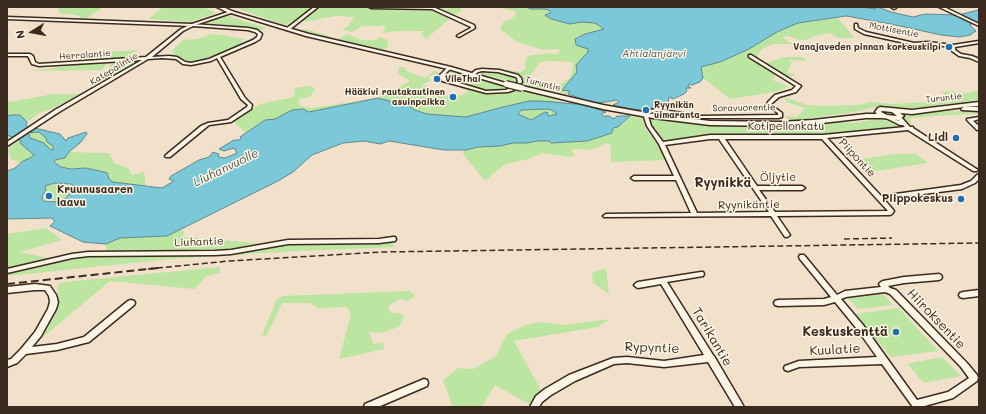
<!DOCTYPE html>
<meta charset="utf-8">
<style>
body{margin:0}
#map{position:relative;width:986px;height:414px;overflow:hidden;background:#f2e1ca;font-family:Mali,sans-serif}
canvas{display:block}
.frame{position:absolute;inset:0;border:8px solid #3b2a1e;pointer-events:none}
.north{position:absolute;left:12px;top:12px;width:40px;height:40px;-webkit-text-stroke:3px #fcf5e5;paint-order:stroke;rotate:259deg;font-size:11px;font-weight:700;line-height:16px;text-align:center;color:#3b2a1e}
.north::after{content:'';display:block;margin:auto;width:14px;height:18px;background:#3b2a1e;clip-path:polygon(50% 0,100% 100%,50% 72%,0 100%)}
</style>
<div id="map">
<canvas width="986" height="414"></canvas>
<div class="frame"></div>
<div class="north">N</div>
</div>
<script>
const c = document.querySelector('canvas').getContext('2d');
c.lineJoin = 'round';
function fillPath(path, color) { c.fillStyle = color; c.fill(path, 'evenodd'); }
const toPath = rows => new Path2D(rows.map(r => 'M' + r).join(''));
function strokePath(path, color, width, dash) { c.strokeStyle = color; c.lineWidth = width; c.lineCap = dash ? 'butt' : 'round'; c.setLineDash(dash || []); c.stroke(path); }
function label(font, color, halo, rows, align = 'center') {
  c.font = font + ' Mali,sans-serif'; c.lineWidth = 3; c.setLineDash([]); c.textBaseline = 'middle'; c.strokeStyle = halo; c.fillStyle = color; for (const [text, x, y, turn = 0] of rows) {
    c.save(); c.translate(x, y); c.rotate((+turn || 0) * Math.PI / 180); c.textAlign = isNaN(turn) ? turn : align; if (halo) c.strokeText(text, 0, 0); c.fillText(text, 0, 0); c.restore();
  }
}
fillPath(toPath([
 [60,7,103,7,87,18,80,18,81,17,77,15,58,13],
 [163,7,203,7,216,13,191,22,148,19],
 [233,7,313,7,298,19,285,25],
 [318,7,442,7,446,9,455,7,460,8,462,11,455,14,426,39,421,34,424,31,399,31,382,33,386,26,363,26,352,32,342,30,348,26,354,17,336,16,303,22,302,20],
 [496,7,780,7,596,31,577,37,576,45,588,49,588,52,576,65,577,72,563,89,570,91,568,94,530,87,478,73,479,71,489,70,487,68,522,72,527,66,524,65,528,56,548,53,560,55,557,53,561,52,557,49,543,50,517,42,500,29,504,21,511,20,517,12],
 [551,61,573,62,573,69,569,79,557,86,529,77,540,62],
 [228,16,266,28,264,30,208,23,215,19],
 [838,18,855,38,838,38,830,33,818,35,806,40,799,40,789,36,782,37,792,44,773,44,763,48,758,54,758,58,766,63,785,57,801,57,805,59,806,61,789,60,792,63,787,72,796,75,787,78,776,74,773,80,788,86,784,89,774,92,730,99,703,78,701,67,720,62,749,49,777,32,798,23],
 [306,29,338,39,347,34,361,40,376,40,379,37,385,39,388,42,388,47,383,50,302,31],
 [208,34,222,35,244,39,239,46,212,58,196,62,188,63,173,55,172,51,183,40,197,39,207,36],
 [139,50,120,59,109,60,102,70,29,71,76,65,90,53],
 [139,61,100,85,111,63],
 [399,67,404,67,408,72,425,78,434,71,441,73,431,75,429,78,431,80,422,85,443,92,445,94,442,95,463,95,468,91,460,88,461,87,494,94,508,92,515,89,567,103,541,101,503,107,470,117,454,117,427,114,415,110,409,106,378,98,309,112,303,109,292,110,275,119,265,120,246,133,233,121,260,104,294,97,295,88,311,86,315,89,310,97,298,99,301,106,311,108,378,98,410,81,398,73],
 [452,72,511,88,506,90,487,91,474,88,444,77,445,74],
 [979,90,979,100,899,110,881,106,849,113,789,121,786,116,797,117,805,108,786,102,784,97,807,105,821,106,858,105,871,102,893,104,958,100,940,92,953,91,963,94],
 [53,94,81,94,52,109,41,112,27,122,26,126,60,134,67,141,52,152,34,155,30,158,21,163,11,159,8,151,9,147,7,148,7,101,10,102],
 [547,109,552,110,557,114,549,116,545,112,531,120,518,114,521,110],
 [937,111,979,111,979,113,910,118,911,123,922,132,907,121,902,121,902,118,906,116],
 [630,116,642,118,645,127,657,143,665,160,611,162,611,145,605,143,596,148,586,150,576,149,571,150,575,155,569,157,543,153,533,157,529,159,505,164,485,181,463,154,464,150,478,147,500,146,513,143,527,143,537,141,549,141,613,128,623,124],
 [648,117,706,124,772,126,838,122,852,123,879,119,891,122,902,128,822,135,720,135,667,141,663,139,655,128,652,128,649,123],
 [69,152,109,153,114,163,128,168,132,175,144,172,146,187,113,182,109,179,107,173,86,168,64,168,54,161,56,159,60,160,65,158],
 [895,154,916,154,927,162,926,163,864,173,852,158,867,158],
 [64,183,73,187,68,196,56,201,45,200,43,198,47,188,46,186,47,185],
 [46,228,62,240,20,252,52,259,7,268,7,234],
 [180,230,184,231,183,237,258,243,231,249,106,251,106,244,120,238,167,236],
 [289,243,392,243,396,247,297,251,170,259,7,276,7,274,87,256,226,254],
 [220,267,219,273,206,276,195,289,110,281,41,339,60,303,57,285,64,282],
 [606,268,609,294,593,283,592,273],
 [410,291,415,296,408,301,400,299,388,306,391,313,400,313,404,317,399,327,380,333,369,331,373,344,383,342,384,349,339,359,351,314,347,307,318,308,310,303,282,303,266,336,262,335,277,299,283,296],
 [883,294,893,305,858,309,848,298],
 [899,308,938,351,891,357,855,314],
 [611,319,597,327,514,341,541,390,529,404,495,385,482,407,453,407,443,380,458,368,473,369,496,356,507,334,526,325,539,322,565,325],
 [942,357,961,376,924,383,907,364]
]), '#bbe5a1');
const water = toPath([
 [526,7,862,7,875,9,876,9,873,7,878,7,891,12,913,17,925,14,958,15,979,10,979,24,969,24,976,31,970,35,960,37,941,35,891,24,846,16,798,23,777,32,749,49,720,62,701,67,703,78,700,82,692,85,689,84,688,86,691,88,686,88,687,91,684,94,673,99,669,97,668,103,660,108,642,110,631,109,613,105,619,102,617,100,599,103,600,106,596,109,606,112,601,114,603,116,609,116,614,119,617,116,630,116,618,127,613,128,612,133,587,141,551,143,549,141,537,141,527,143,513,143,500,146,478,147,466,150,444,150,389,141,380,144,364,141,343,143,312,155,293,172,278,181,167,236,120,238,106,244,83,242,50,226,55,221,51,218,9,219,7,218,7,171,15,168,23,161,30,158,34,155,21,144,20,140,7,135,7,116,11,115,20,115,27,122,26,126,60,134,66,141,68,138,86,132,87,134,80,143,69,152,65,158,55,160,54,162,61,167,71,169,86,168,104,172,107,173,109,179,113,182,162,188,174,181,169,179,171,176,199,160,209,157,213,152,219,154,218,157,225,158,237,153,234,148,224,151,219,149,234,140,239,140,242,138,240,137,265,120,275,119,292,110,303,109,309,112,378,98,409,106,415,110,427,114,466,117,503,107,529,101,541,101,575,104,579,102,580,100,577,97,568,94,570,91,562,90,577,72,576,65,588,52,588,49,576,45,575,39,585,34,604,29,595,23,581,22,570,24,551,19,545,15,551,13,549,10,544,9,531,9,526,7],
 [547,109,552,110,557,114,549,116,547,115,548,113,545,112,531,120,518,114,521,110,547,109],
 [39,132,46,138,47,142,53,146,53,150,51,150,44,143,30,138,29,134,27,133,39,132],
 [55,183,71,184,74,186,74,188,69,195,64,199,54,202,43,201,42,197,46,189,45,186,55,183]
]);
fillPath(water, '#7ac8d8');
strokePath(water, '#61898e', 1);
const minor = toPath([
 [314,7,318,7,289,30,287,30,287,28,314,7],
 [369,7,433,7,474,25,475,28,459,37,457,36,458,35,471,28,471,27,432,9,371,8,369,7],
 [891,7,895,7,896,8,894,9,891,7],
 [939,7,944,7,979,24,979,26,939,7],
 [192,24,248,28,257,30,262,34,260,39,255,42,220,57,245,98,252,105,251,109,231,122,209,125,170,157,166,157,165,156,166,155,201,126,208,123,228,120,247,107,248,105,241,99,217,58,211,61,191,65,183,64,176,59,162,58,148,59,59,112,7,146,7,142,55,110,142,60,39,66,32,64,28,56,7,56,7,54,30,54,33,56,35,62,39,64,146,57,181,29,192,24],
 [193,26,248,30,255,32,258,34,257,37,253,40,209,59,191,63,185,62,177,57,169,56,152,57,183,31,193,26],
 [855,24,857,24,858,28,866,32,914,43,928,42,953,45,979,41,979,43,955,47,955,50,961,54,972,56,979,59,979,62,970,58,959,56,952,51,951,47,928,44,914,45,864,34,855,29,855,24],
 [749,55,751,55,801,86,796,92,779,97,772,103,771,105,782,113,782,117,778,118,700,118,657,111,647,114,645,113,649,110,657,109,700,116,778,115,778,113,767,106,767,105,768,102,775,95,792,90,796,86,749,57,749,55],
 [448,67,451,68,444,75,446,79,486,91,506,90,510,88,518,82,517,78,516,77,498,72,482,71,478,72,473,76,471,76,471,74,476,70,482,69,499,70,518,75,521,78,522,82,514,90,508,92,486,93,442,81,440,75,448,67],
 [644,116,648,116,651,126,663,142,710,135,823,135,905,127,903,125,900,125,884,117,886,116,888,116,899,121,897,118,899,117,901,117,910,127,913,127,913,128,978,170,977,171,973,171,908,130,827,138,881,196,961,185,971,181,977,175,979,174,979,179,975,183,962,189,884,199,894,211,892,214,890,215,777,216,790,235,787,237,785,237,771,216,604,217,603,216,606,214,691,213,676,180,634,180,631,178,634,176,674,176,659,144,647,126,644,117,644,116],
 [710,139,719,139,769,212,697,213,665,145,710,139],
 [725,139,822,139,888,211,775,212,759,190,802,190,805,188,802,186,757,186,725,139],
 [979,117,979,119,973,121,979,126,979,130,977,130,967,120,967,119,979,117],
 [393,237,395,237,396,239,395,241,379,243,288,244,231,254,215,255,88,256,72,258,7,273,7,269,72,254,88,252,215,251,231,250,288,240,379,239,393,237],
 [800,255,804,255,837,295,845,291,881,287,879,284,881,282,883,281,904,277,939,274,941,275,942,277,941,279,939,280,904,283,888,286,890,288,896,290,967,363,977,375,978,378,977,381,953,398,921,407,913,407,882,364,799,367,788,371,785,370,784,368,785,366,799,361,877,357,857,329,835,302,824,305,778,306,775,305,774,303,775,301,778,300,824,299,831,297,800,259,799,257,800,255],
 [885,292,890,294,961,367,969,378,948,392,917,400,863,325,841,299,846,297,885,292],
 [701,272,703,272,704,274,703,276,667,282,713,355,714,356,744,407,735,407,708,362,664,367,627,363,614,364,575,381,551,395,542,402,539,407,530,407,536,396,545,389,569,375,613,358,627,357,664,361,704,355,661,284,638,288,636,287,634,285,636,283,638,282,701,272],
 [35,284,50,286,56,295,58,302,56,309,41,336,32,347,57,344,84,337,128,301,131,300,134,301,135,303,134,305,89,342,57,350,26,354,17,363,7,367,7,360,11,359,21,349,35,332,48,309,50,302,49,296,45,290,35,290,7,293,7,287,35,284],
 [979,290,979,296,963,298,960,297,959,295,960,293,963,292,979,290],
 [424,379,427,380,428,383,427,386,378,407,364,407,365,404,424,379]
]);
const major = toPath([
 [231,11,309,34,451,67,509,84,506,86,448,69,306,36,231,13,192,26,7,19,7,17,192,24,231,11],
 [522,86,603,105,653,114,710,121,780,122,813,120,866,114,877,114,875,112,878,108,880,107,912,110,979,102,979,106,964,107,979,107,979,111,962,110,961,109,964,107,912,114,900,113,904,116,898,120,883,118,866,118,813,124,780,126,710,125,653,118,603,109,520,89,520,87,522,86],
 [882,111,892,112,897,116,887,115,881,112,882,111]
]);
const highway = toPath([
 [217,7,223,7,234,12,229,13,217,7]
]);
strokePath(minor, '#3b2a1e', 3);
strokePath(major, '#3b2a1e', 3);
strokePath(highway, '#3b2a1e', 3);
fillPath(minor, '#fcf5e5');
fillPath(major, '#fcf5e5');
fillPath(highway, '#fcf5e5');
strokePath(toPath([
 [844,239,892,238],
 [148,269,229,261,382,252,979,243]
]), '#3b2a1e', 1.5, [6, 3]);
strokePath(toPath([
 [7,284,158,268]
]), '#3b2a1e', 2, [8, 4]);
const majorBridge = toPath([
 [506,84,522,88]
]);
strokePath(majorBridge, '#3b2a1e', 8, []);
strokePath(majorBridge, '#fcf5e5', 5.5);
for (const [x, y, r, color] of [
 [949,47,4,"#1f6fb2"],
 [437,79,4,"#1f6fb2"],
 [453,97,4,"#1f6fb2"],
 [646,110,4,"#1f6fb2"],
 [956,138,4,"#1f6fb2"],
 [49,196,4,"#1f6fb2"],
 [961,199,4,"#1f6fb2"],
 [896,332,4,"#1f6fb2"]
]) { const dot = new Path2D(); dot.arc(x, y, r, 0, 2 * Math.PI); c.fillStyle = color; c.fill(dot); strokePath(dot, '#fcf5e5', 1.5); }
label('9px', '#3b2a1e', '#fcf5e5', [
 ["Mottisentie",894,30,11],
 ["Herralantie",85,55,-4],
 ["Katepalintie",114,69,-31],
 ["Turuntie",543,84,14],
 ["Turuntie",944,98,-6],
 ["Soravuorentie",744,108,-1]
]);
label('bold 9px', '#3b2a1e', '#fcf5e5', [
 ["Vanajaveden pinnan korkeuskilpi",941,47],
 ["VileThai",445,79,"left"],
 ["Hääkivi rautakautinen",445,92],
 ["asuinpaikka",445,102],
 ["Ryynikän",654,105,"left"],
 ["uimaranta",654,115,"left"]
], 'right');
label('italic 10px', '#4e5956', '#fcf5e5', [
 ["Ahtialanjärvi",654,54]
]);
label('11px', '#3b2a1e', '#fcf5e5', [
 ["Kotipellonkatu",786,127],
 ["Piipontie",857,158,47],
 ["Öljytie",778,178],
 ["Ryynikäntie",749,205,-1],
 ["Liuhantie",199,242,-2]
]);
label('bold 11px', '#3b2a1e', '#fcf5e5', [
 ["Lidl",948,138],
 ["Kruunusaaren",57,190,"left"],
 ["laavu",57,203,"left"],
 ["Piippokeskus",953,199]
], 'right');
label('italic 12px', '#4e5956', '#fcf5e5', [
 ["Liuhanvuolle",226,168,-26]
]);
label('bold 13px', '#3b2a1e', '#fcf5e5', [
 ["Ryynikkä",723,183]
]);
label('13px', '#3b2a1e', '#fcf5e5', [
 ["Hiiroksentie",936,319,46],
 ["Tarikantie",712,337,59],
 ["Rypyntie",652,348,2],
 ["Kuulatie",835,350,-3]
]);
label('bold 13px', '#3b2a1e', '#fcf5e5', [
 ["Keskuskenttä",888,332]
], 'right');
</script>
